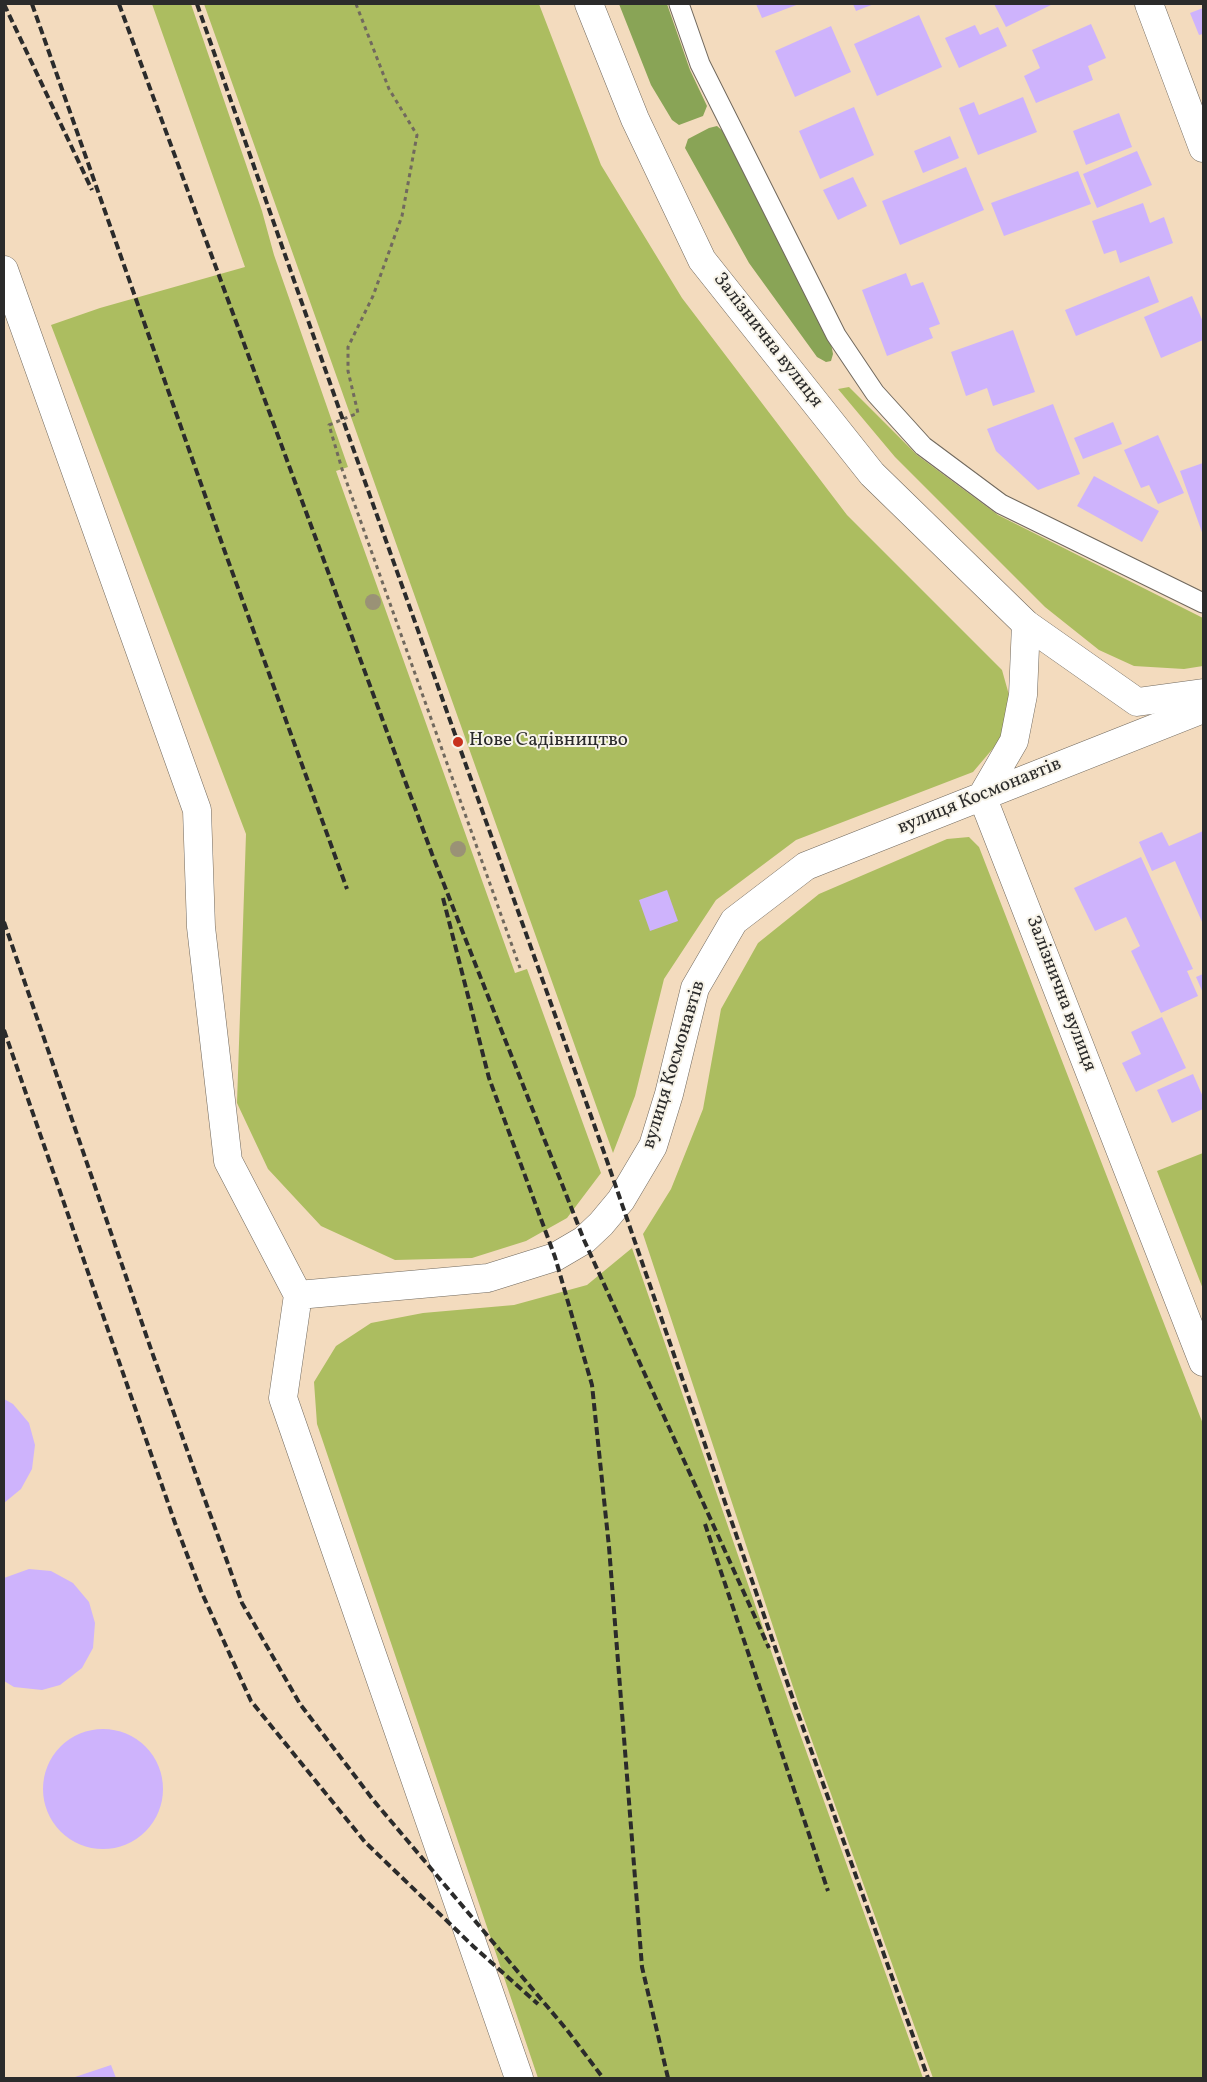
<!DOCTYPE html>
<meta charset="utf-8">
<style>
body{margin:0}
#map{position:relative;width:1207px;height:2082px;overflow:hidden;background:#f3dbbe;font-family:Vollkorn,serif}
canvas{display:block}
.frame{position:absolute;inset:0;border:5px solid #2b2b2b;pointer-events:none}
</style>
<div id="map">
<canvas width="1207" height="2082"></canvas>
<div class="frame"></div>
</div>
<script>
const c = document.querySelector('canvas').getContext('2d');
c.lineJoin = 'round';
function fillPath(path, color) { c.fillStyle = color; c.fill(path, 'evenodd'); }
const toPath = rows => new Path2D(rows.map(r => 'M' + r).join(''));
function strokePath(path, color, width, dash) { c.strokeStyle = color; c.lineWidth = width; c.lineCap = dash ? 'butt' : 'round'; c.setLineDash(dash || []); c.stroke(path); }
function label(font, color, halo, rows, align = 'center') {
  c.font = font + ' Vollkorn,serif'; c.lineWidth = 4; c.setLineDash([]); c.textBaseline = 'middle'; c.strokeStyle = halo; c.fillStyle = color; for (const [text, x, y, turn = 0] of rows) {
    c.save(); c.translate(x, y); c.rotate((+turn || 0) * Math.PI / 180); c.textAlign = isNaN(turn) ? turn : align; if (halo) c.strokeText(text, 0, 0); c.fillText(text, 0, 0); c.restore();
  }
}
fillPath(toPath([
 [152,4,191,4,262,211,274,255,348,467,336,471,515,973,527,969,601,1173,567,1218,526,1241,472,1258,395,1260,321,1226,268,1169,237,1103,246,834,51,325,100,308,245,267],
 [204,4,539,4,601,165,682,298,847,515,1002,670,1009,695,1001,739,973,772,796,840,716,900,664,979,635,1096,613,1153],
 [849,387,917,455,998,515,1203,618,1203,666,1184,669,1134,666,1099,650,1045,607,895,457,838,389],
 [969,837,979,847,1203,1424,1203,2078,933,2078,798,1702,643,1234,671,1189,703,1109,721,1009,758,943,819,894,947,839],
 [1203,1153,1203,1289,1157,1171],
 [632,1248,790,1706,923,2078,538,2078,317,1424,314,1382,336,1346,371,1323,423,1313,514,1305,587,1285]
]), '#acbd60');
fillPath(toPath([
 [619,4,667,4,690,70,707,106,703,116,679,125,672,120,651,85],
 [717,126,724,132,830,338,833,354,831,361,826,362,817,357,749,263,685,148,688,139,709,128]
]), '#89a456');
fillPath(toPath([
 [756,4,799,4,762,18],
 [853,4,874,4,856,11],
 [994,4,1053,4,1006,27],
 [1203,8,1203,34,1199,35,1190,13],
 [919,15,942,67,877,96,854,44],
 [1091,24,1106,58,1088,66,1093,80,1036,103,1024,76,1040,68,1032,50],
 [975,25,980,35,998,27,1007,46,959,68,945,38],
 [831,26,851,72,795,97,775,51],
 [1023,97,1037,132,978,155,959,108,974,102,979,115],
 [854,107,874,155,820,179,799,131],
 [1119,113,1132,147,1086,165,1073,131],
 [950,136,959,158,923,173,914,151],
 [1137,151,1152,185,1097,208,1083,174],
 [966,167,984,210,900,245,882,201],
 [1078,171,1091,204,1004,236,991,203],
 [853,177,867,206,838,220,823,190],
 [1143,203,1150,223,1164,217,1173,243,1120,263,1116,250,1104,254,1092,221],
 [906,273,911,286,923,282,940,324,929,328,933,338,887,356,862,290],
 [1149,276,1159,302,1076,336,1065,310],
 [1192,296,1203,322,1203,340,1161,358,1144,317],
 [1013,330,1035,392,993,406,987,388,966,396,951,352],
 [1053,404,1080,474,1038,490,996,451,987,429],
 [1113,422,1122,444,1083,459,1074,438],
 [1158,435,1184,493,1158,504,1149,485,1141,488,1124,450],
 [1203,463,1203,535,1180,471],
 [1094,476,1159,511,1142,542,1077,506],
 [1203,831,1203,924,1175,861,1152,871,1139,842,1162,832,1169,846],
 [1141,857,1193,969,1187,971,1198,996,1161,1013,1131,951,1140,946,1126,917,1095,931,1074,888],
 [667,890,678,921,650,931,639,900],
 [1203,974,1203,993,1196,977],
 [1162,1017,1186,1068,1136,1092,1122,1063,1141,1054,1131,1032],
 [1193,1074,1203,1097,1203,1109,1172,1123,1157,1090],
 [4,1399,13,1404,29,1423,35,1445,32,1469,21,1489,4,1503],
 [29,1569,51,1571,73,1583,89,1602,95,1623,93,1648,82,1668,60,1685,42,1690,14,1687,4,1681,4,1578],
 '43 1789a60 60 0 1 1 120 0a60 60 0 1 1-120 0Z',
 [111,2065,116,2078,72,2078]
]), '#ceb3fc');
const service = toPath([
 [679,4,700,64,836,335,875,393,923,446,1001,504,1203,603]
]);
const minor = toPath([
 [1149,4,1203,148],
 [4,270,197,810,201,927,228,1161,298,1295,283,1398,519,2078],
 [1026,624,1023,695,1014,741,982,796,1203,1362],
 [298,1295,488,1278,555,1257,584,1240,601,1224,621,1200,653,1146,669,1094,695,988,734,921,806,866,1203,709]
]);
const tertiary = toPath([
 [589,4,635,119,702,260,872,474,1026,624,1137,702,1203,693]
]);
strokePath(service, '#71695e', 21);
strokePath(minor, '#71695e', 29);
strokePath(tertiary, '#71695e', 29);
strokePath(toPath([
 [356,4,389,89,417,135,402,216,373,296,348,347,348,371,358,413,329,425,342,469,520,968]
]), '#71695e', 3, [4, 4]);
strokePath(service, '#fff', 19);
strokePath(minor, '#fff', 28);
strokePath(tertiary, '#fff', 28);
strokePath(toPath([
 [4,4,92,190],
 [32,4,225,552,347,889],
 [119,4,432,854,584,1240,769,1648],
 [197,4,343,420,606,1158,795,1705,928,2078],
 [443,898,489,1078,555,1257,592,1385,609,1547,642,1967,668,2078],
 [4,922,153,1355,242,1603,300,1704,374,1801,567,2030,603,2078],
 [4,1030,175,1523,201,1591,251,1701,365,1842,474,1947,538,2004],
 [705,1524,828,1891]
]), '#2b2b2b', 4, [8, 4]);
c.fillStyle = '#9a9276';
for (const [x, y] of [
 [373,602],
 [458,849]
]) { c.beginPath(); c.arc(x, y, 8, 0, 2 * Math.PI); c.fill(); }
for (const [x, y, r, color] of [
 [458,742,6,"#c8321e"]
]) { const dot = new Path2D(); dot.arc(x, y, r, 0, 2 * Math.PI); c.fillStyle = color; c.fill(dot); strokePath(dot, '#f7f3e8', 2); }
label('19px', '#2b2b2b', '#f7f3e8', [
 ["Залізнична вулиця",767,341,52],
 ["вулиця Космонавтів",980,797,-22],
 ["Залізнична вулиця",1060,994,69],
 ["вулиця Космонавтів",675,1065,-73]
]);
label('19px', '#2b2b2b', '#f7f3e8', [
 ["Нове Садівництво",469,742]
], 'left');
</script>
